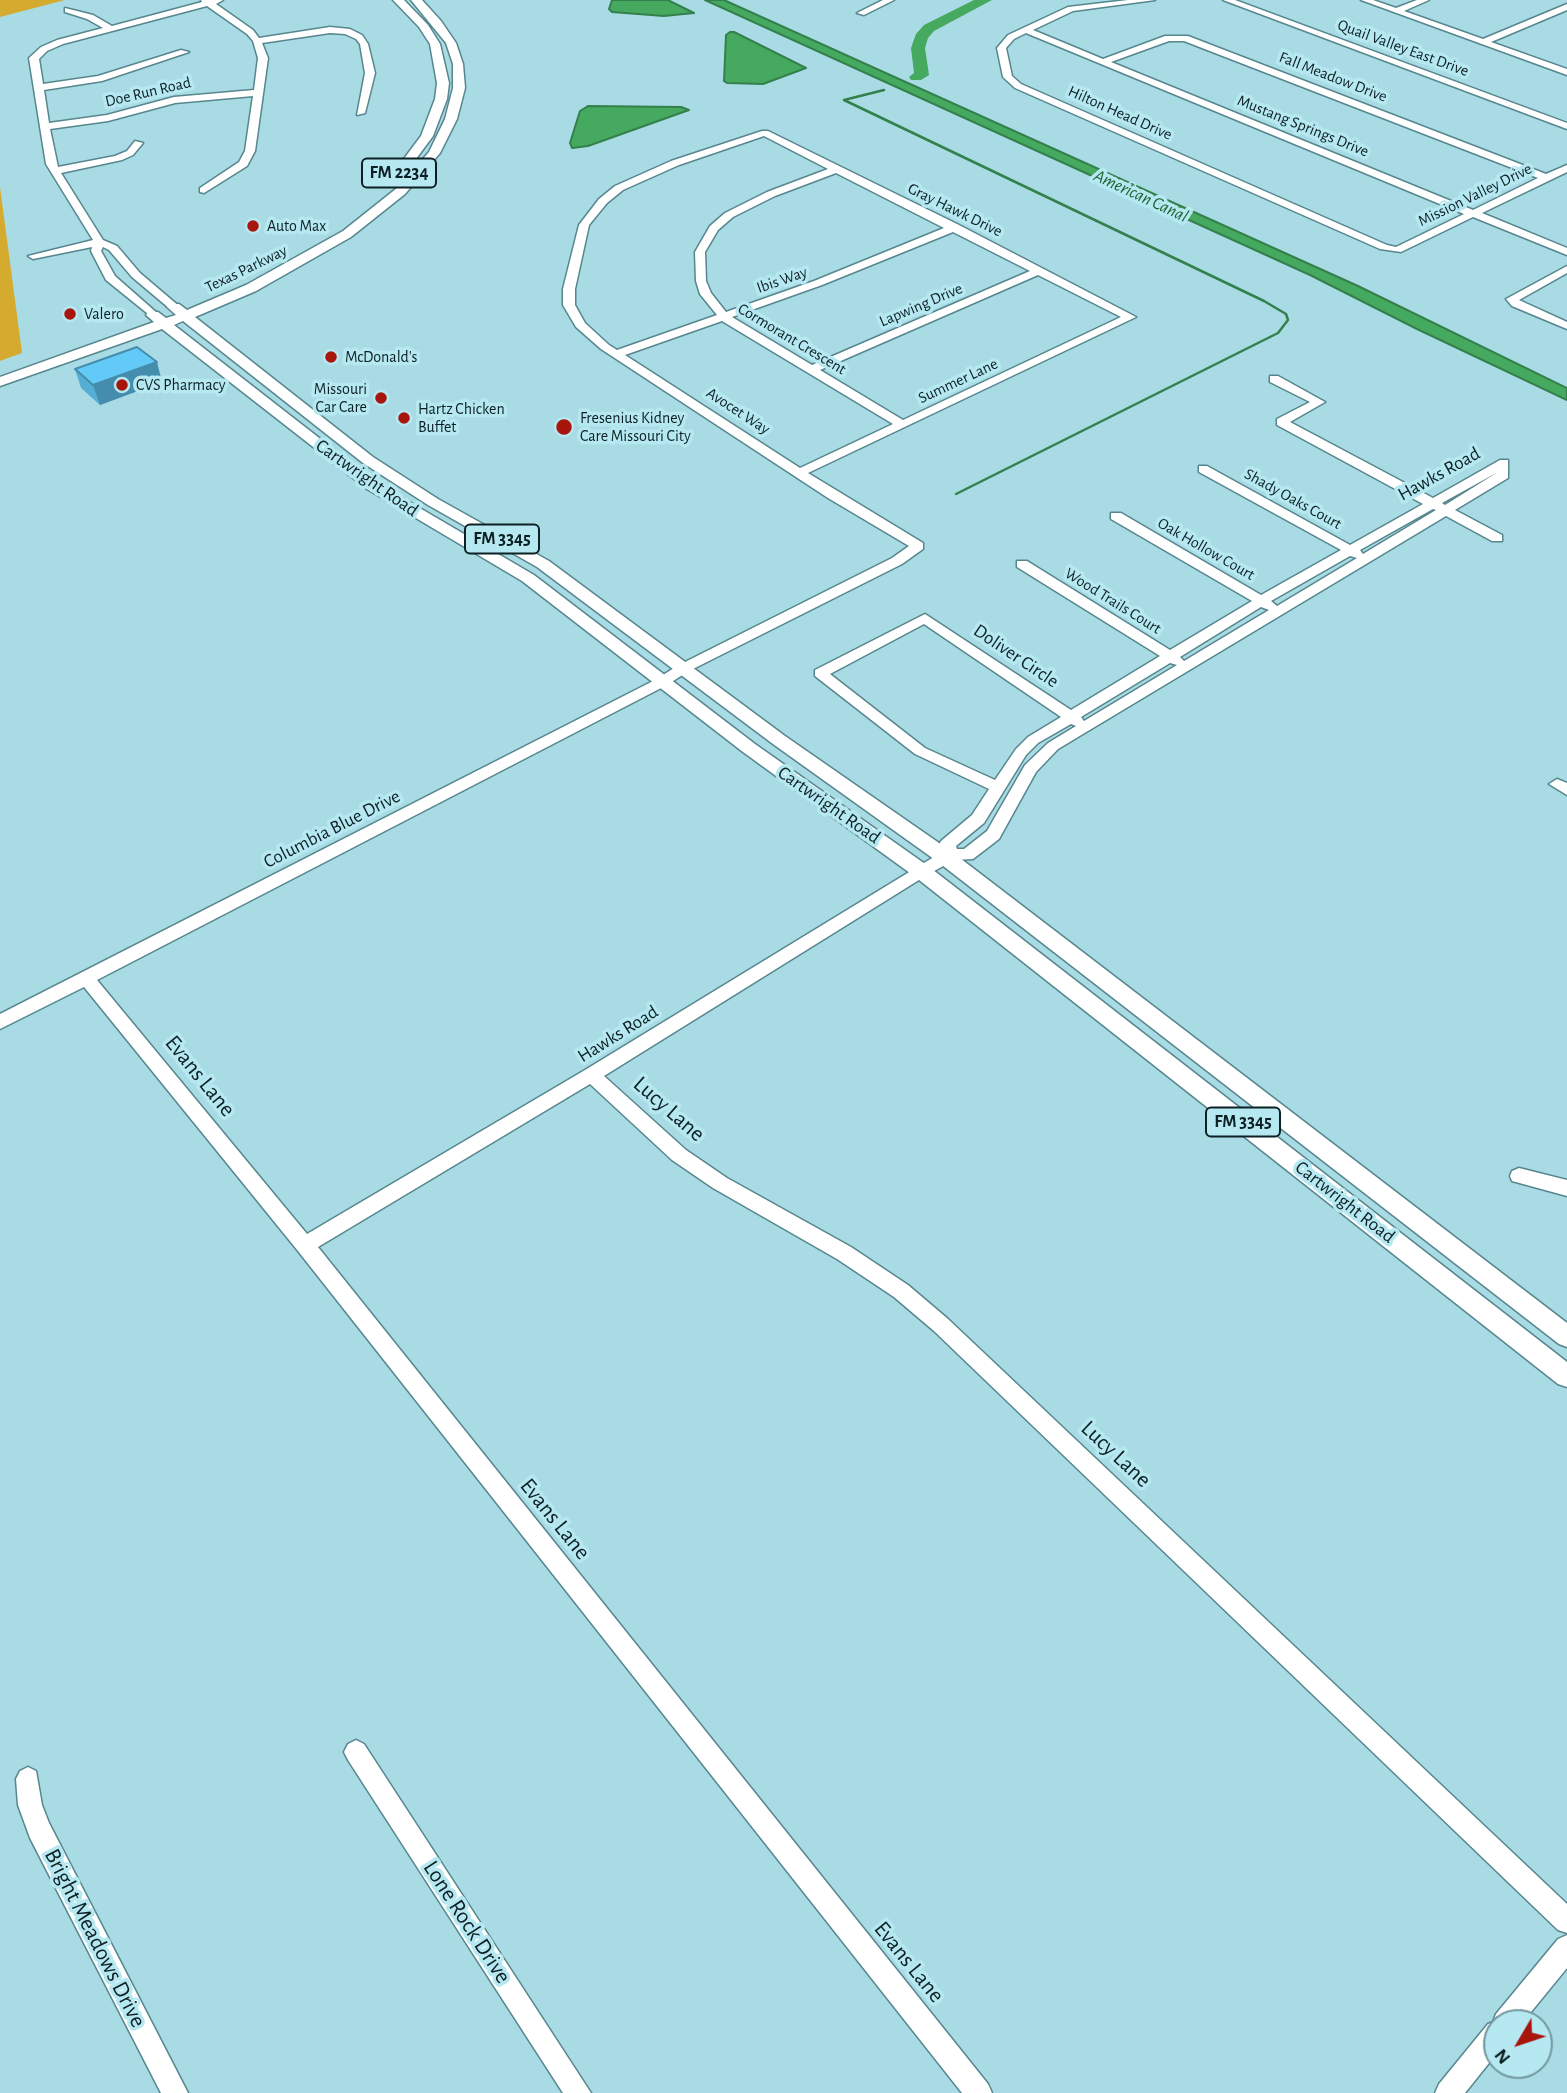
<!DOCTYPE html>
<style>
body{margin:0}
#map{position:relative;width:1567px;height:2093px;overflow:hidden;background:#a9dbe4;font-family:"Alegreya Sans",sans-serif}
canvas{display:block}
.north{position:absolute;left:1483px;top:2009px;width:70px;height:70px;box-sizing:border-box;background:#b6e8f1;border:2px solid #72989f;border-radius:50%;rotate:231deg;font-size:19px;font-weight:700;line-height:28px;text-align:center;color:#0d2024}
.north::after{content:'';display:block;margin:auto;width:24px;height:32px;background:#a8150d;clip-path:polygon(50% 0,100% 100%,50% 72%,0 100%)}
</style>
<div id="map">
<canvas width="1567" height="2093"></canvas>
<div class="north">N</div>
</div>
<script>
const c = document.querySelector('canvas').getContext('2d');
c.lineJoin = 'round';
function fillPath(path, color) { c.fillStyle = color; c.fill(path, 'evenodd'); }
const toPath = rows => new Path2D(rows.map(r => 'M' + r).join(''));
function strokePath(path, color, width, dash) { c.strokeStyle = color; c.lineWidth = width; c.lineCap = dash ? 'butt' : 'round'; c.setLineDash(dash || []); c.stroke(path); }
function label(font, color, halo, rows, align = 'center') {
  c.font = font + ' "Alegreya Sans",sans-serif'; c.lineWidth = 7; c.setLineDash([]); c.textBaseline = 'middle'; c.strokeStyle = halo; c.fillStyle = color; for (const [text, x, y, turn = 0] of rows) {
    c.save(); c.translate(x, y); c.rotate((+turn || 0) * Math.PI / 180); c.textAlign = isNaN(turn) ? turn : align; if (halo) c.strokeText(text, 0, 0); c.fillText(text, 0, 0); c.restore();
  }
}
fillPath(toPath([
 [0,0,65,0,0,17],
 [0,187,22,353,0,361]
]), '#d4ab2f');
const water = toPath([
 [612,0,668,0,694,13,664,16,612,12,609,9,612,0],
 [705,0,724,0,1358,286,1567,388,1567,400,1417,329,1310,275,705,0],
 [730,32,734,32,806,68,763,84,727,83,724,81,726,35,730,32],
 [588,106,681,107,689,110,588,146,572,148,570,143,580,111,588,106]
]);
fillPath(water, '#45a95f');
strokePath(water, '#34804d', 2);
strokePath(toPath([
 [884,90,844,100,1264,301,1286,314,1288,320,1278,333,956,494]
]), '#34804d', 2.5);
fillPath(toPath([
 [974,0,992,0,934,31,928,38,925,48,929,75,921,80,911,80,909,77,914,73,911,48,916,34,924,25,974,0]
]), '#45a95f');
const minor = toPath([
 [201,0,223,0,216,4,253,30,259,38,330,27,350,29,362,35,368,44,375,73,365,113,357,115,365,73,360,44,356,39,345,34,330,33,262,43,268,58,255,151,247,166,204,193,200,192,200,188,239,162,245,151,253,96,175,103,108,121,50,129,58,167,115,156,127,151,135,141,143,143,133,155,122,160,61,173,103,240,117,246,140,273,180,307,170,309,132,277,109,250,103,247,101,251,115,276,157,313,159,315,153,318,106,280,91,251,92,247,33,259,28,256,93,240,46,164,29,58,41,47,57,40,103,28,87,19,65,12,65,8,93,15,112,26,202,2,201,0],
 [207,6,247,34,253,41,258,58,254,90,174,97,107,115,49,123,44,90,102,81,189,52,181,50,98,76,43,84,39,59,47,51,63,44,207,6],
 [883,0,894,0,864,15,857,13,883,0],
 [1128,0,1155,0,1073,11,1033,30,1103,59,1165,36,1188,36,1546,174,1567,165,1567,172,1482,213,1567,248,1567,255,1473,217,1401,252,1380,249,1015,88,1003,77,997,48,1008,35,1068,7,1128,0],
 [1026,33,1464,214,1396,247,1387,245,1021,84,1012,76,1006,48,1014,39,1026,33],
 [1169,41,1184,41,1538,178,1473,210,1111,62,1169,41],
 [1223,0,1235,0,1567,123,1567,129,1223,0],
 [1361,0,1373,0,1396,8,1417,0,1429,0,1404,11,1483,39,1567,4,1567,10,1491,42,1567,69,1567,75,1361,0],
 [762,131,768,131,959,225,1136,317,808,473,923,543,923,549,902,564,687,672,667,685,97,980,307,1234,585,1070,942,852,939,845,941,841,972,815,989,789,915,754,815,676,815,670,925,614,1071,710,1160,656,1017,567,1017,561,1027,561,1170,650,1252,601,1111,519,1111,513,1121,513,1261,595,1341,550,1199,472,1199,466,1207,466,1350,545,1423,504,1277,425,1277,419,1310,402,1270,382,1270,376,1278,376,1325,402,1290,422,1433,498,1500,460,1508,460,1508,478,1455,510,1502,535,1502,541,1492,541,1446,516,1058,749,1036,772,999,839,973,859,954,860,927,875,604,1076,686,1150,727,1178,851,1247,908,1285,948,1319,1567,1904,1567,1933,1558,1930,934,1331,894,1297,837,1259,713,1188,672,1160,590,1084,318,1247,988,2084,992,2093,962,2093,298,1251,84,987,0,1029,0,1014,657,679,677,666,892,558,909,546,828,498,601,349,576,327,563,305,563,289,579,225,599,199,615,186,671,161,762,131],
 [764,136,828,169,767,192,725,213,710,226,695,252,696,281,700,294,717,315,617,350,609,345,585,323,575,305,575,289,589,225,607,203,623,190,679,165,764,136],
 [836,173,944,228,814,281,726,312,711,293,706,281,705,252,718,230,733,217,775,196,836,173],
 [953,232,1030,271,812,365,732,317,822,285,953,232],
 [1038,275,1121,317,903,420,820,370,1038,275],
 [722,321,893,424,800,468,625,355,722,321],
 [1498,472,1445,505,1442,503,1498,472],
 [1433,509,1436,510,1363,554,1360,550,1433,509],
 [1350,556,1357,558,1277,606,1271,601,1350,556],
 [1261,607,1269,610,1184,661,1180,657,1261,607],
 [924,624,1061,717,1028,737,1016,749,995,780,925,748,830,674,924,624],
 [1170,663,1177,665,1084,721,1081,717,1170,663],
 [1071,724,1076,726,1048,743,1025,765,987,831,964,849,957,849,956,846,984,823,1026,755,1038,743,1071,724],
 [1567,266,1567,273,1519,300,1567,322,1567,329,1512,306,1506,299,1567,266],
 [1557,779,1567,783,1567,795,1549,784,1557,779],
 [1519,1168,1567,1180,1567,1196,1512,1181,1510,1176,1512,1171,1519,1168],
 [356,1740,364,1744,591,2093,563,2093,348,1760,344,1752,348,1744,356,1740],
 [28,1767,36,1771,42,1805,49,1823,188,2093,161,2093,30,1838,18,1805,16,1779,20,1771,28,1767],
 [1567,1935,1567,1968,1522,2023,1497,2023,1497,2053,1465,2093,1435,2093,1439,2084,1488,2024,1493,2022,1496,2014,1558,1939,1567,1935]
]);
const major = toPath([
 [393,0,404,0,428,25,440,44,449,83,447,99,433,136,407,171,403,172,397,168,421,136,435,99,437,83,430,44,419,27,393,0],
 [411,0,422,0,441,21,456,43,463,64,465,88,457,119,440,153,405,194,351,237,256,291,195,317,373,457,438,499,549,561,785,736,952,852,1567,1323,1567,1347,1559,1344,938,862,773,744,537,567,428,505,363,463,183,321,174,325,377,483,534,575,755,744,928,866,1567,1362,1567,1387,1558,1384,914,876,743,752,522,581,367,489,162,329,0,386,0,377,154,322,146,315,148,312,158,312,166,318,176,315,167,307,169,304,179,304,187,310,246,285,343,231,397,188,429,152,445,119,453,88,453,64,446,43,411,0]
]);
strokePath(minor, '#56868e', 3);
strokePath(major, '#56868e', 3);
fillPath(minor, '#fff');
fillPath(major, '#fff');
fillPath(toPath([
 [75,369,162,382,100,405,81,388]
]), '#55aed4');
fillPath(toPath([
 [157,362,162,382,100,405,93,385]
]), '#458dad');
const building = toPath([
 [137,347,157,362,93,385,75,369,137,347]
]);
fillPath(building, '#63caf7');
strokePath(building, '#458dad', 2);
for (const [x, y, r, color] of [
 [253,226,7,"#a8150d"],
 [70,314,7,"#a8150d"],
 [331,357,7,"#a8150d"],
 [122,385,7,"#a8150d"],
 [381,398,7,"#a8150d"],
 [404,418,7,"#a8150d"],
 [564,427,9,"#a8150d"]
]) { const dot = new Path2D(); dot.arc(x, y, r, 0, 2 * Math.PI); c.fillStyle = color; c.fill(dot); strokePath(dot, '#b6e8f1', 2.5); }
label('16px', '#0d2024', '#b6e8f1', [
 ["Quail Valley East Drive",1403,48,20],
 ["Fall Meadow Drive",1333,77,21],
 ["Doe Run Road",148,92,-13],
 ["Hilton Head Drive",1120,113,24],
 ["Mustang Springs Drive",1303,126,22],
 ["Mission Valley Drive",1475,195,-26],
 ["Gray Hawk Drive",955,210,26],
 ["Texas Parkway",246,269,-26],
 ["Ibis Way",782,280,-19],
 ["Lapwing Drive",921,305,-23],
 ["Cormorant Crescent",792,339,31],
 ["Summer Lane",958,381,-25],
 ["Avocet Way",738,411,33],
 ["Shady Oaks Court",1293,499,29],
 ["Oak Hollow Court",1206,549,30],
 ["Wood Trails Court",1113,601,32]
]);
label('16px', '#0d2024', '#b6e8f1', [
 ["Auto Max",267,226],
 ["Valero",84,314],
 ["McDonald's",345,357],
 ["CVS Pharmacy",136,385],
 ["Missouri",367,389,"right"],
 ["Car Care",367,407,"right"],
 ["Hartz Chicken",418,409],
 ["Buffet",418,427],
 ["Fresenius Kidney",580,418],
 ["Care Missouri City",580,436]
], 'left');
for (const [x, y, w] of [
 [399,173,74],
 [502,539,74],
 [1243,1122,74]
]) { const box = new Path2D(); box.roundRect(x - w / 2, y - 14.5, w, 29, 5); c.fillStyle = '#b6e8f1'; c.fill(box); strokePath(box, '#0d2024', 2); }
label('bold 18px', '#0d2024', null, [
 ["FM 2234",399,173],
 ["FM 3345",502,539],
 ["FM 3345",1243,1122]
]);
label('italic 18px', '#1e6231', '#b6e8f1', [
 ["American Canal",1141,196,25]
]);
label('19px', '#0d2024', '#b6e8f1', [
 ["Hawks Road",1439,474,-29],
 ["Cartwright Road",367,478,35],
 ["Doliver Circle",1016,656,34],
 ["Cartwright Road",829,805,35],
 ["Columbia Blue Drive",332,829,-27],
 ["Hawks Road",618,1034,-32],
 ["Cartwright Road",1345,1202,38]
]);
label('23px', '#0d2024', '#b6e8f1', [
 ["Evans Lane",200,1076,51],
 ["Lucy Lane",669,1109,41],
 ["Lucy Lane",1116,1454,43],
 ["Evans Lane",555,1519,51],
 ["Lone Rock Drive",467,1922,57],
 ["Bright Meadows Drive",95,1938,63],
 ["Evans Lane",909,1962,51]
]);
</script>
